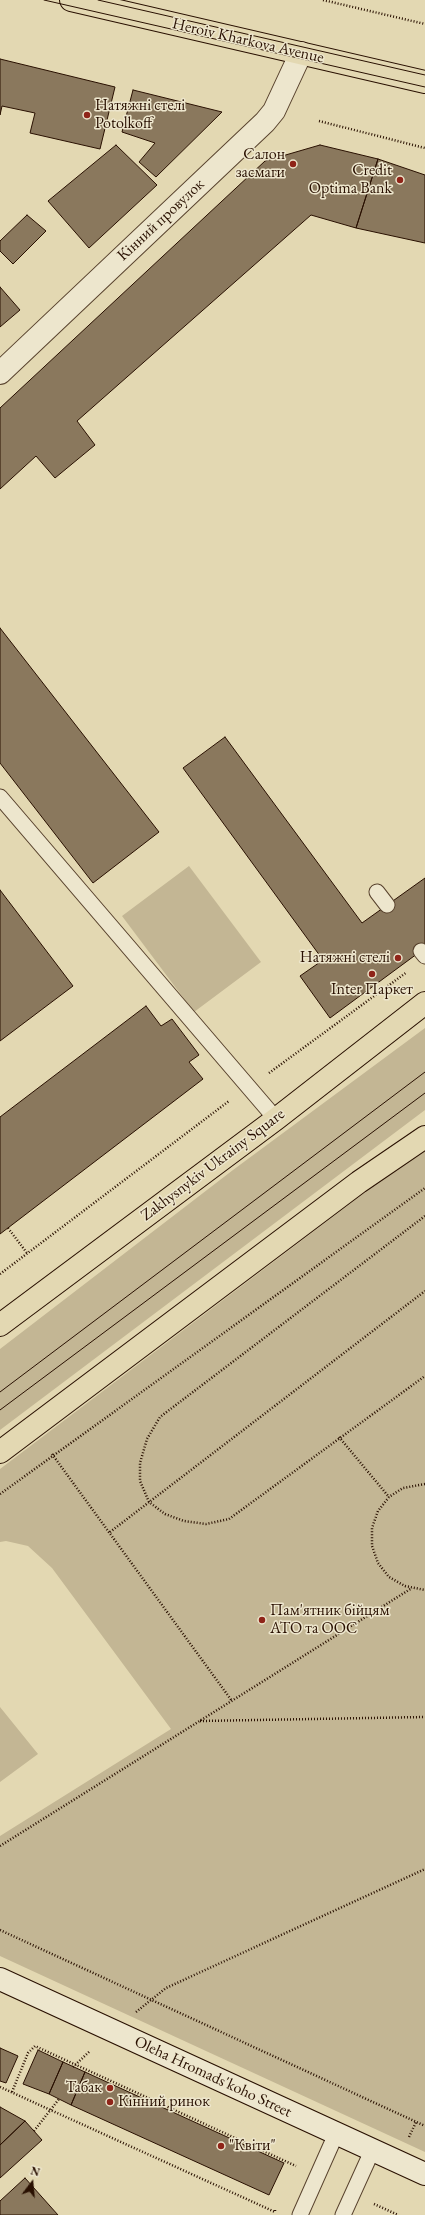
<!DOCTYPE html>
<meta charset="utf-8">
<style>
body{margin:0}
#map{position:relative;width:425px;height:2215px;overflow:hidden;background:#e3d8b2;font-family:"EB Garamond",serif}
canvas{display:block}
.north{position:absolute;left:12px;top:2163px;width:40px;height:40px;-webkit-text-stroke:3px #ede6cd;paint-order:stroke;rotate:16deg;font-size:11px;font-weight:700;line-height:16px;text-align:center;color:#291001}
.north::after{content:'';display:block;margin:auto;width:14px;height:18px;background:#291001;clip-path:polygon(50% 0,100% 100%,50% 72%,0 100%)}
</style>
<div id="map">
<canvas width="425" height="2215"></canvas>
<div class="north">N</div>
</div>
<script>
const c = document.querySelector('canvas').getContext('2d');
c.lineJoin = 'round';
function fillPath(path, color) { c.fillStyle = color; c.fill(path, 'evenodd'); }
const toPath = rows => new Path2D(rows.map(r => 'M' + r).join(''));
function strokePath(path, color, width, dash) { c.strokeStyle = color; c.lineWidth = width; c.lineCap = dash ? 'butt' : 'round'; c.setLineDash(dash || []); c.stroke(path); }
function label(font, color, halo, rows, align = 'center') {
  c.font = font + ' "EB Garamond",serif'; c.lineWidth = 3; c.setLineDash([]); c.textBaseline = 'middle'; c.strokeStyle = halo; c.fillStyle = color; for (const [text, x, y, turn = 0] of rows) {
    c.save(); c.translate(x, y); c.rotate((+turn || 0) * Math.PI / 180); c.textAlign = isNaN(turn) ? turn : align; if (halo) c.strokeText(text, 0, 0); c.fillText(text, 0, 0); c.restore();
  }
}
fillPath(toPath([
 [189,866,261,962,194,1012,122,916],
 [425,1028,425,1110,0,1430,0,1349,233,1170],
 [425,1138,425,2152,0,1956,0,1836,171,1729,52,1568,28,1546,6,1541,0,1542,0,1469,375,1185,410,1147],
 [0,1707,38,1754,0,1782]
]), '#c3b694');
const building = toPath([
 [0,59,115,87,100,149,30,133,35,113,2,106,0,115,0,59],
 [133,90,222,112,156,177,139,162,155,143,122,132,133,90],
 [116,145,157,185,89,248,48,201,116,145],
 [320,145,378,159,356,228,311,215,77,421,95,445,55,478,36,456,0,489,0,408,265,161,320,145],
 [378,159,425,175,425,243,356,228,378,159],
 [27,215,46,231,13,264,0,251,0,241,27,215],
 [0,287,20,310,0,327,0,287],
 [0,628,159,832,93,883,0,763,0,628],
 [225,737,362,923,425,878,425,948,330,1018,300,976,323,960,183,768,225,737],
 [0,890,73,986,0,1041,0,890],
 [146,1006,161,1026,172,1019,197,1052,199,1055,189,1062,203,1079,0,1234,0,1117,146,1006],
 [0,2048,18,2056,6,2083,0,2081,0,2048],
 [38,2050,63,2062,49,2094,23,2084,38,2050],
 [63,2062,85,2072,71,2105,49,2094,63,2062],
 [85,2072,284,2163,269,2195,71,2105,85,2072],
 [0,2107,25,2121,0,2145,0,2107],
 [25,2121,42,2140,0,2178,0,2145,25,2121],
 [25,2178,58,2215,0,2215,0,2201,25,2178]
]);
fillPath(building, '#8a785d');
strokePath(building, '#291001', 1);
const service = toPath([
 [0,797,276,1119],
 [377,892,387,905],
 [421,951,425,956],
 [300,2215,336,2134],
 [343,2215,372,2151]
]);
const minor = toPath([
 [0,373,265,122,274,111,301,53]
]);
const secondary = toPath([
 [0,1979,425,2174]
]);
const primary = toPath([
 [71,0,425,82],
 [0,1325,276,1119,425,1003],
 [0,1452,359,1182,425,1137]
]);
strokePath(service, '#58422d', 17);
strokePath(minor, '#58422d', 24);
strokePath(secondary, '#291001', 24);
strokePath(primary, '#291001', 24);
strokePath(toPath([
 [323,0,425,24],
 [319,121,425,148],
 [269,1073,407,972],
 [425,1216,160,1417,147,1439,140,1463,140,1481,149,1502,165,1514,184,1521,206,1524,229,1519,425,1376],
 [8,1228,27,1253],
 [0,1274,229,1101],
 [339,1437,389,1497],
 [52,1454,232,1701],
 [425,1484,403,1488,389,1497,378,1511,372,1528,372,1546,378,1563,389,1577,405,1586,425,1590],
 [0,1494,425,1188],
 [110,1532,425,1291],
 [200,1721,425,1717],
 [0,1846,412,1588],
 [0,1930,425,2126],
 [136,2012,166,1988,425,1869],
 [73,2067,90,2051],
 [0,2087,275,2212,275,2210],
 [12,2092,28,2053,35,2046,296,2166],
 [34,2131,59,2099],
 [409,2137,416,2122],
 [374,2204,398,2215]
]), '#291001', 2.5, [1, 2]);
strokePath(service, '#ede6cd', 15);
strokePath(minor, '#ede6cd', 22);
strokePath(secondary, '#ede6cd', 22);
strokePath(primary, '#e3d8b2', 22);
strokePath(toPath([
 [44,0,425,87],
 [98,0,425,75],
 [0,1392,425,1072],
 [0,1410,425,1093]
]), '#291001', 1);
for (const [x, y, r, color] of [
 [87,115,4,"#8f2418"],
 [293,164,4,"#8f2418"],
 [400,180,4,"#8f2418"],
 [398,958,4,"#8f2418"],
 [372,974,4,"#8f2418"],
 [262,1620,4,"#8f2418"],
 [110,2088,4,"#8f2418"],
 [110,2102,4,"#8f2418"],
 [221,2146,4,"#8f2418"]
]) { const dot = new Path2D(); dot.arc(x, y, r, 0, 2 * Math.PI); c.fillStyle = color; c.fill(dot); strokePath(dot, '#ede6cd', 1.5); }
label('16px', '#291001', '#ede6cd', [
 ["Heroiv Kharkova Avenue",248,41,13],
 ["Кінний провулок",161,220,-43],
 ["Zakhysnykiv Ukrainy Square",213,1165,-37],
 ["Oleha Hromadsʹkoho Street",213,2077,25]
]);
label('16px', '#291001', '#ede6cd', [
 ["Натяжні стелі",95,106],
 ["Potolkoff",95,124],
 ["Салон",285,155,"right"],
 ["засмаги",285,173,"right"],
 ["Credit",392,171,"right"],
 ["Optima Bank",392,189,"right"],
 ["Натяжні стелі",390,958,"right"],
 ["Inter Паркет",372,990,"center"],
 ["Пам'ятник бійцям",270,1611],
 ["АТО та ООС",270,1629],
 ["Табак",102,2088,"right"],
 ["Кінний ринок",118,2102],
 ["\"Квіти\"",229,2146]
], 'left');
</script>
